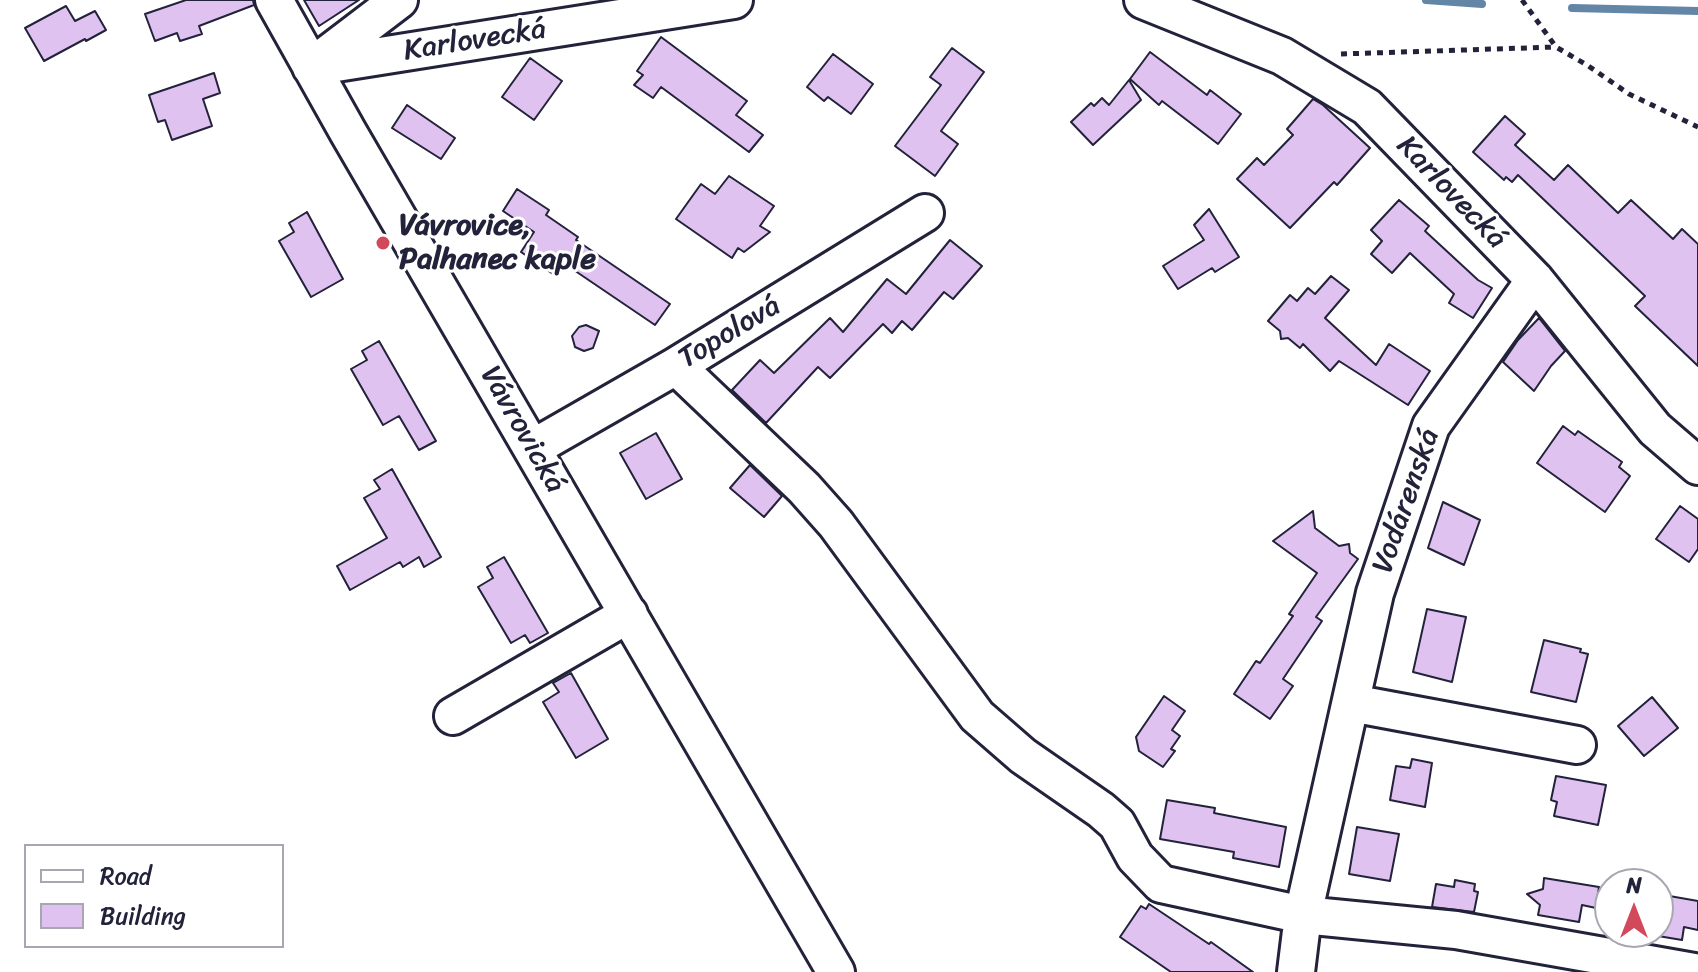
<!DOCTYPE html>
<meta charset="utf-8">
<style>
body{margin:0}
#map{position:relative;width:1698px;height:972px;overflow:hidden;background:#fff;font-family:Sriracha,sans-serif}
canvas{display:block}
.legend{position:absolute;left:24px;top:844px;width:260px;height:104px;box-sizing:border-box;background:#fff;border:2px solid #a7a7b1;margin:0;padding:10px 14px;list-style:none;font-size:24px;color:#22223b}
.legend li{display:flex;align-items:center;gap:16px;height:40px}
.legend b{width:40px;border:2px solid #a7a7b1}
.north{position:absolute;left:1594px;top:868px;width:80px;height:80px;box-sizing:border-box;background:#fff;border:2px solid #a7a7b1;border-radius:50%;rotate:0deg;font-size:22px;font-weight:700;line-height:32px;text-align:center;color:#22223b}
.north::after{content:'';display:block;margin:auto;width:28px;height:36px;background:#d1495b;clip-path:polygon(50% 0,100% 100%,50% 72%,0 100%)}
</style>
<div id="map">
<canvas width="1698" height="972"></canvas>
<ul class="legend">
<li><b style="height:10px;background:#fff"></b>Road</li>
<li><b style="height:22px;background:#dfc2f0"></b>Building</li>
</ul>
<div class="north">N</div>
</div>
<script>
const c = document.querySelector('canvas').getContext('2d');
c.lineJoin = 'round';
const toPath = rows => new Path2D(rows.map(r => 'M' + r).join(''));
function strokePath(path, color, width, dash) { c.strokeStyle = color; c.lineWidth = width; c.lineCap = dash ? 'butt' : 'round'; c.setLineDash(dash || []); c.stroke(path); }
function fillPath(path, color) { c.fillStyle = color; c.fill(path, 'evenodd'); }
function label(font, color, halo, rows, align = 'center') {
  c.font = font + ' Sriracha,sans-serif'; c.lineWidth = 6; c.setLineDash([]); c.textBaseline = 'middle'; c.strokeStyle = halo; c.fillStyle = color; for (const [text, x, y, turn = 0] of rows) {
    c.save(); c.translate(x, y); c.rotate((+turn || 0) * Math.PI / 180); c.textAlign = isNaN(turn) ? turn : align; if (halo) c.strokeText(text, 0, 0); c.fillText(text, 0, 0); c.restore();
  }
}
strokePath(toPath([
 [1426,0,1482,4],
 [1572,8,1698,11]
]), '#6386a6', 8);
const building = toPath([
 [186,0,253,0,254,5,199,26,202,34,180,41,177,33,155,41,145,14,186,0],
 [304,0,359,0,319,26,304,0],
 [66,6,75,21,95,11,106,30,86,41,85,39,44,61,25,28,66,6],
 [661,37,747,101,736,115,763,135,749,152,661,87,653,98,634,85,643,75,637,71,661,37],
 [952,48,984,72,941,131,958,144,935,176,895,146,941,85,930,77,952,48],
 [1150,52,1207,95,1210,90,1241,114,1218,144,1162,101,1159,105,1130,79,1150,52],
 [833,54,873,84,851,114,828,97,824,101,807,87,833,54],
 [530,58,562,81,534,120,502,97,530,58],
 [214,73,220,93,203,99,212,126,172,140,165,120,158,122,149,95,214,73],
 [1129,80,1141,100,1093,145,1071,122,1091,103,1094,106,1102,98,1109,105,1129,80],
 [1313,99,1323,105,1370,148,1337,185,1334,182,1290,228,1237,179,1257,158,1264,165,1293,135,1287,129,1313,99],
 [407,105,455,138,441,159,392,128,407,105],
 [1505,116,1525,134,1515,145,1554,180,1568,165,1618,213,1631,200,1673,239,1682,229,1698,244,1698,366,1635,306,1645,296,1518,175,1512,182,1506,177,1504,180,1473,152,1505,116],
 [729,176,774,206,760,226,770,232,744,252,738,248,732,258,676,219,701,184,715,194,729,176],
 [517,189,549,210,546,215,578,237,576,240,670,304,655,325,562,262,553,274,521,252,534,232,503,211,517,189],
 [1399,200,1429,226,1425,231,1478,280,1492,288,1473,318,1449,303,1454,294,1410,253,1392,273,1371,254,1382,241,1371,230,1399,200],
 [1209,209,1239,257,1215,272,1212,268,1178,289,1163,266,1204,240,1194,225,1209,209],
 [307,212,343,279,311,297,279,241,294,232,289,223,307,212],
 [950,240,982,266,953,299,944,292,912,330,902,321,892,333,883,324,830,378,818,367,766,423,732,390,760,360,774,373,830,318,843,332,887,279,906,294,950,240],
 [1331,276,1349,290,1325,318,1376,365,1389,344,1430,371,1408,405,1339,361,1330,371,1303,344,1300,348,1288,338,1281,339,1280,331,1268,321,1290,295,1297,301,1308,288,1315,294,1331,276],
 [1539,318,1565,351,1551,366,1534,391,1503,362,1518,340,1539,318],
 [586,325,599,331,593,348,584,351,575,347,572,336,579,327,586,325],
 [379,341,436,441,419,450,399,416,383,425,351,369,367,360,362,351,379,341],
 [1563,426,1575,435,1578,431,1622,462,1619,467,1630,476,1605,512,1537,463,1563,426],
 [656,433,682,479,646,499,620,453,656,433],
 [750,465,782,496,764,517,730,488,750,465],
 [392,469,441,557,424,567,419,557,403,567,400,562,350,590,337,566,387,538,364,498,380,489,374,480,392,469],
 [1443,502,1480,520,1464,565,1428,548,1443,502],
 [1680,506,1698,519,1698,549,1689,562,1656,539,1680,506],
 [1313,511,1315,528,1339,546,1349,544,1350,553,1358,559,1316,617,1322,621,1283,679,1293,686,1270,719,1234,694,1256,661,1260,663,1293,616,1289,614,1317,573,1273,541,1313,511],
 [504,557,548,633,530,643,525,635,511,643,478,587,493,578,487,567,504,557],
 [1427,609,1466,617,1452,682,1413,672,1427,609],
 [1544,640,1581,649,1580,652,1588,654,1576,702,1531,692,1544,640],
 [571,673,608,739,576,758,543,702,559,692,553,683,571,673],
 [1164,696,1185,711,1172,730,1180,736,1171,749,1175,751,1163,767,1139,751,1136,737,1164,696],
 [1652,697,1678,728,1644,756,1618,726,1652,697],
 [1412,759,1432,763,1425,807,1390,800,1396,766,1410,768,1412,759],
 [1556,776,1606,785,1598,825,1554,816,1557,802,1551,800,1556,776],
 [1167,800,1215,808,1214,813,1286,827,1279,867,1233,858,1234,852,1160,839,1167,800],
 [1357,827,1399,834,1390,881,1349,874,1357,827],
 [1544,878,1599,887,1596,908,1582,905,1579,922,1538,915,1540,905,1527,894,1543,889,1544,878],
 [1455,880,1475,884,1474,891,1478,892,1474,912,1432,907,1436,884,1454,887,1455,880],
 [1658,894,1698,901,1698,930,1684,927,1682,940,1658,936,1658,894],
 [1149,904,1209,944,1211,942,1253,972,1171,972,1120,937,1141,906,1146,909,1149,904]
]);
fillPath(building, '#dfc2f0');
strokePath(building, '#22223b', 2);
const minor = toPath([
 [274,0,348,132,836,972],
 [1143,0,1282,56,1367,107,1535,280,1655,429,1698,466],
 [315,64,399,0],
 [311,67,734,0],
 [676,366,804,488,836,524,977,716,1023,756,1101,810,1117,824,1135,857,1161,884,1303,915,1456,930,1694,972],
 [533,448,676,366,925,213],
 [1351,703,1577,745],
 [453,716,629,614],
 [1296,972,1303,915,1375,593,1431,426,1535,280]
]);
strokePath(minor, '#22223b', 42);
strokePath(toPath([
 [1522,0,1556,47,1587,65,1629,94,1698,127],
 [1341,54,1556,47]
]), '#22223b', 5, [6, 6]);
strokePath(minor, '#fff', 36);
for (const [x, y, r, color] of [
 [383,243,8,"#d1495b"]
]) { const dot = new Path2D(); dot.arc(x, y, r, 0, 2 * Math.PI); c.fillStyle = color; c.fill(dot); strokePath(dot, '#fff', 3); }
label('30px', '#22223b', '#fff', [
 ["Karlovecká",475,41,-9],
 ["Karlovecká",1451,193,46],
 ["Topolová",730,333,-31],
 ["Vávrovická",522,430,60],
 ["Vodárenská",1407,501,-71]
]);
label('bold 30px', '#22223b', '#fff', [
 ["Vávrovice,",399,226],
 ["Palhanec kaple",399,260]
], 'left');
</script>
